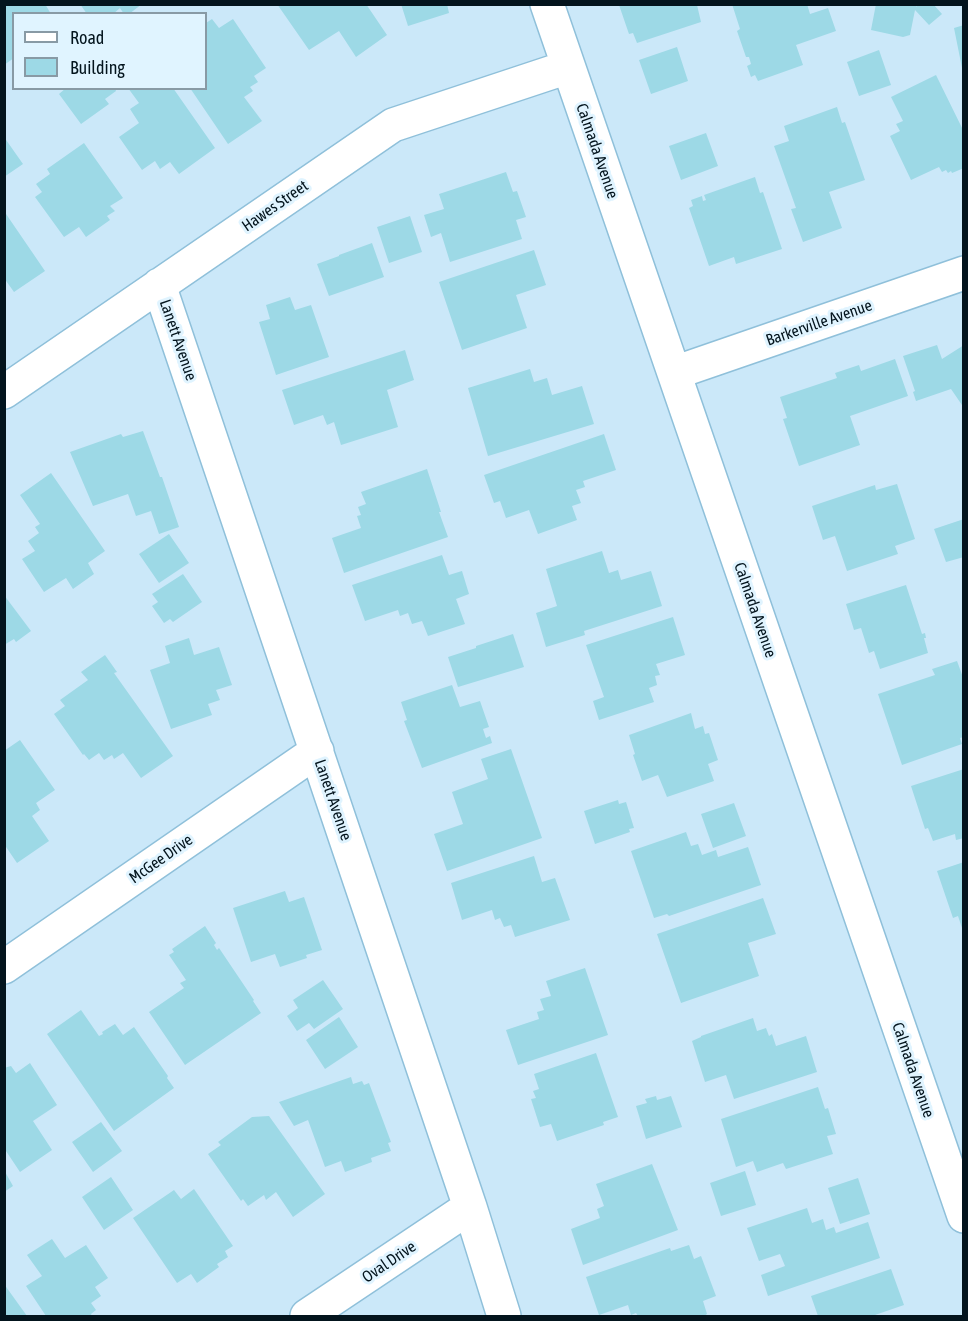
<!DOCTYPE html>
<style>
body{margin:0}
#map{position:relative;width:968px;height:1321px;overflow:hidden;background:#cbe8f9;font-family:"Asap Condensed",sans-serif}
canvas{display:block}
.frame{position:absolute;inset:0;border:6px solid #03141d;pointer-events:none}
.legend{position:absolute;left:12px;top:12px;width:195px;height:78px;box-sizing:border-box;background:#e0f4ff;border:2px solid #889aa5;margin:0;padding:8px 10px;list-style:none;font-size:18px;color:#03141d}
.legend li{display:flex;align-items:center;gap:12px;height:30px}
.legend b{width:30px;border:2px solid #889aa5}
</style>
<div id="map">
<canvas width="968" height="1321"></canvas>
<div class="frame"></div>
<ul class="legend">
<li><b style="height:8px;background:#fff"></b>Road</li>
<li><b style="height:16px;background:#9dd9e6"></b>Building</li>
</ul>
</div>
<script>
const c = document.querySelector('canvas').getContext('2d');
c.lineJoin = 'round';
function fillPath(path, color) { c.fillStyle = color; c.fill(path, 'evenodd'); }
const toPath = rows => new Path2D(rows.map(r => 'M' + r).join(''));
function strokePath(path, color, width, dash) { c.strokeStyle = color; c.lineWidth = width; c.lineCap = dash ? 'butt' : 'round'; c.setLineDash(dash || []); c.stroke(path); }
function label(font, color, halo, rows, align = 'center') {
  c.font = font + ' "Asap Condensed",sans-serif'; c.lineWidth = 6; c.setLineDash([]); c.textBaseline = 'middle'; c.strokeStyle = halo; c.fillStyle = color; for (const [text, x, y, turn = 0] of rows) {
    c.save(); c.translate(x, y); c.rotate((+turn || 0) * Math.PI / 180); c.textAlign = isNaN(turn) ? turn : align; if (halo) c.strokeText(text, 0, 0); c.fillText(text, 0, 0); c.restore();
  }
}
fillPath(toPath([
 [4,4,45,4,51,14,14,14,14,58,4,65],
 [80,4,142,4,129,14,124,14,120,8,113,14,87,14],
 [277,4,366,4,387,35,356,57,339,31,309,50],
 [401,4,447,4,449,13,408,26],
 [732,4,807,4,810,14,828,8,836,31,796,45,803,65,758,81,755,75,751,77,747,66,751,64,749,57,746,57,737,31,740,29],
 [876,4,916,4,916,7,918,4,933,4,942,14,929,25,915,10,910,35,903,37,871,30],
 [619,5,697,5,701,22,637,43,633,33,629,34],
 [212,19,219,28,233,19,266,68,254,76,258,82,250,87,253,91,244,97,262,121,228,144,190,88,206,88,206,23],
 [964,25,964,68,962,68,954,28],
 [677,47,688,81,651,94,639,60],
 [879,50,891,85,859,96,847,62],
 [936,75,964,132,964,168,952,173,951,171,948,173,946,170,942,172,939,167,911,180,890,136,900,131,896,124,903,121,891,97],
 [66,88,115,88,116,91,105,99,109,104,81,124,59,94],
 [128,88,173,88,215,148,179,174,170,162,160,169,155,161,142,170,119,137,139,123,130,109,139,103],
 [837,107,842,123,845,122,865,180,829,192,842,228,803,242,791,209,796,208,774,146,789,141,784,126],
 [706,133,718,166,681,180,669,146],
 [4,137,23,164,4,177],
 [84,143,123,198,110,206,115,211,107,216,110,220,86,237,79,227,64,237,35,197,42,192,36,184,50,174,47,169],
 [506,172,513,192,517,191,526,217,516,220,522,239,450,262,441,233,431,237,424,215,444,209,439,194],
 [755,177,760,193,763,192,782,249,736,264,734,257,709,266,689,208,693,206,691,200,702,196,703,201,706,200,704,195],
 [4,211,45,271,14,292,4,278],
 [410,216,422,252,389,263,377,227],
 [372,243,384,277,329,296,317,264,339,256,339,255],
 [534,250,546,285,516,295,527,328,462,350,439,282],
 [290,297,295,310,311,305,329,357,276,375,259,322,270,319,266,305],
 [937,345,942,359,964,345,964,408,951,389,916,401,913,392,915,391,903,356],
 [405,350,414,380,387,390,398,427,341,445,334,422,327,425,323,415,294,425,282,390],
 [895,359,908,396,850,416,860,445,799,466,783,419,787,418,780,397,837,378,835,373,859,365,861,371],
 [530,369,534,382,547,378,552,395,582,386,594,424,488,456,468,388],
 [143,431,160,477,162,477,179,527,159,534,151,511,136,516,128,494,93,506,70,452,121,434,123,437],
 [604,434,616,470,583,481,585,487,576,490,581,503,572,506,577,520,538,534,529,510,506,518,500,501,494,503,484,475],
 [427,469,441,512,439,512,448,537,344,573,332,538,361,528,357,516,361,515,358,507,366,504,361,492],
 [51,473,105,551,88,563,94,574,73,589,66,578,44,592,22,559,35,551,28,541,39,533,35,527,40,524,20,495],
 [897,484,915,539,895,546,898,554,847,571,835,536,823,540,812,506,875,485,876,490],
 [964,519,964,557,946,562,934,529],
 [169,534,189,563,159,583,139,554],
 [602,551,609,573,618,570,621,580,651,571,662,606,584,631,585,635,546,647,536,613,557,606,546,569],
 [442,555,449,575,462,571,469,594,456,599,465,624,428,636,422,621,412,624,408,613,400,616,398,610,365,621,352,585],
 [183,574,202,602,173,622,170,619,164,623,152,606,158,602,152,594],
 [906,585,922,634,925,633,926,638,924,638,928,653,880,669,874,651,869,653,861,628,854,630,846,604],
 [4,595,31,631,16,642,14,639,4,645],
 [673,617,685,655,656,664,660,675,655,676,657,685,649,688,654,702,599,720,593,701,604,697,586,645],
 [513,634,524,667,458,687,448,657,476,648,476,646],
 [189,638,194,655,219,647,232,685,216,690,220,700,208,704,212,715,171,729,150,670,170,663,165,646],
 [105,655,117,672,114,673,173,756,141,778,123,753,114,759,112,755,104,760,99,753,89,760,84,754,83,755,54,714,65,706,60,700,88,680,81,672],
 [957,661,964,680,964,737,960,738,962,744,902,765,878,694,935,675,932,669],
 [452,685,460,707,480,701,489,727,483,729,486,738,490,736,492,743,422,768,404,721,407,720,401,702],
 [691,713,695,729,703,726,705,734,709,733,718,760,708,764,714,781,667,797,658,775,642,781,633,755,635,754,629,735],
 [20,740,55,790,36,803,40,810,32,816,49,841,17,863,4,844,4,751],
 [511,749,542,838,447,871,434,834,463,824,452,792,488,779,481,759],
 [964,769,964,838,956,840,955,834,933,841,928,828,925,829,911,786],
 [618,800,619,804,626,802,634,828,629,829,630,832,595,844,584,811],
 [734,803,746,836,713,848,701,814],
 [686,832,691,846,698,844,702,855,716,850,718,857,748,847,761,885,669,916,667,914,654,918,631,851],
 [534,856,542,882,555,878,570,920,515,937,511,925,504,927,500,918,495,920,492,910,462,920,451,883],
 [964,862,964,931,963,931,958,916,953,918,937,871],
 [285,891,289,902,304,897,322,950,306,955,307,958,280,967,275,954,251,962,233,908],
 [763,898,776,934,748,943,759,976,681,1003,657,934],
 [205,926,216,943,214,945,217,950,219,948,254,1000,253,1001,261,1013,185,1065,149,1012,184,988,180,983,186,980,169,955,174,952,172,949],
 [585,968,608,1035,518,1065,506,1030,539,1019,537,1012,544,1010,540,999,551,996,546,981],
 [323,980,343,1009,314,1029,309,1023,297,1031,287,1016,298,1008,293,1000],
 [81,1010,99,1036,103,1034,102,1032,115,1024,123,1035,134,1027,168,1076,167,1078,174,1088,114,1131,47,1034],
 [339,1017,358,1047,325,1069,306,1040],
 [753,1018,757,1031,766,1028,769,1036,772,1034,776,1046,806,1036,817,1072,734,1099,726,1075,705,1082,692,1041,701,1037,701,1036],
 [596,1053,618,1117,603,1122,604,1125,557,1141,551,1124,540,1127,531,1099,536,1098,533,1091,539,1089,534,1074],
 [30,1063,57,1105,33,1121,52,1150,20,1172,4,1148,4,1068,11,1066,16,1073],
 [351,1077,353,1084,362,1081,364,1085,369,1083,391,1142,388,1143,391,1151,371,1158,372,1162,345,1172,341,1161,325,1167,308,1120,294,1126,279,1102],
 [818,1087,825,1109,828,1108,836,1134,827,1136,833,1154,786,1169,783,1163,757,1172,753,1161,736,1167,721,1119],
 [656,1096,657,1100,671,1096,682,1127,646,1139,636,1106,647,1103,645,1099],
 [269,1116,325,1194,293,1217,276,1192,266,1200,264,1195,248,1206,243,1199,241,1201,208,1154,221,1145,218,1142,252,1117],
 [101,1122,122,1151,93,1172,72,1142],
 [652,1164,678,1230,583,1265,571,1229,600,1218,597,1209,604,1206,596,1184],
 [4,1170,13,1186,4,1192],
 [745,1171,756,1205,721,1216,710,1183],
 [111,1177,133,1210,104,1230,82,1197],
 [858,1178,870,1214,840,1224,828,1188],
 [194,1189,233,1246,225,1251,228,1257,217,1264,219,1267,197,1283,191,1274,177,1283,133,1218,174,1190,181,1199],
 [807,1208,812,1223,823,1219,826,1230,834,1227,836,1233,868,1222,880,1258,768,1296,761,1275,785,1266,780,1254,759,1261,747,1228],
 [52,1239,65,1258,86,1245,108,1278,95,1287,101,1296,91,1303,96,1310,91,1314,92,1316,46,1316,26,1286,42,1276,27,1255],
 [689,1245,694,1259,701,1256,716,1296,703,1301,707,1314,704,1316,638,1316,636,1313,631,1315,628,1305,599,1315,586,1277,670,1248,671,1251],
 [891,1269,904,1305,875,1315,875,1316,818,1316,811,1296],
 [4,1284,27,1316,4,1316]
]), '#9dd9e6');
const minor = toPath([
 [547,4,964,1216],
 [159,285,470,1207,504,1316],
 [674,373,964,273],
 [4,392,393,125,568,67],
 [4,967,317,751],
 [307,1316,470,1207]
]);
strokePath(minor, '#8fc0da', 36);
strokePath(minor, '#fff', 33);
label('16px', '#03141d', '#e0f4ff', [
 ["Calmada Avenue",597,151,71],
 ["Hawes Street",275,206,-35],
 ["Barkerville Avenue",819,323,-19],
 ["Lanett Avenue",178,340,71],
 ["Calmada Avenue",755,610,71],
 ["Lanett Avenue",333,800,71],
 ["McGee Drive",161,859,-35],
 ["Calmada Avenue",913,1070,71],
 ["Oval Drive",389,1262,-34]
]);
</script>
